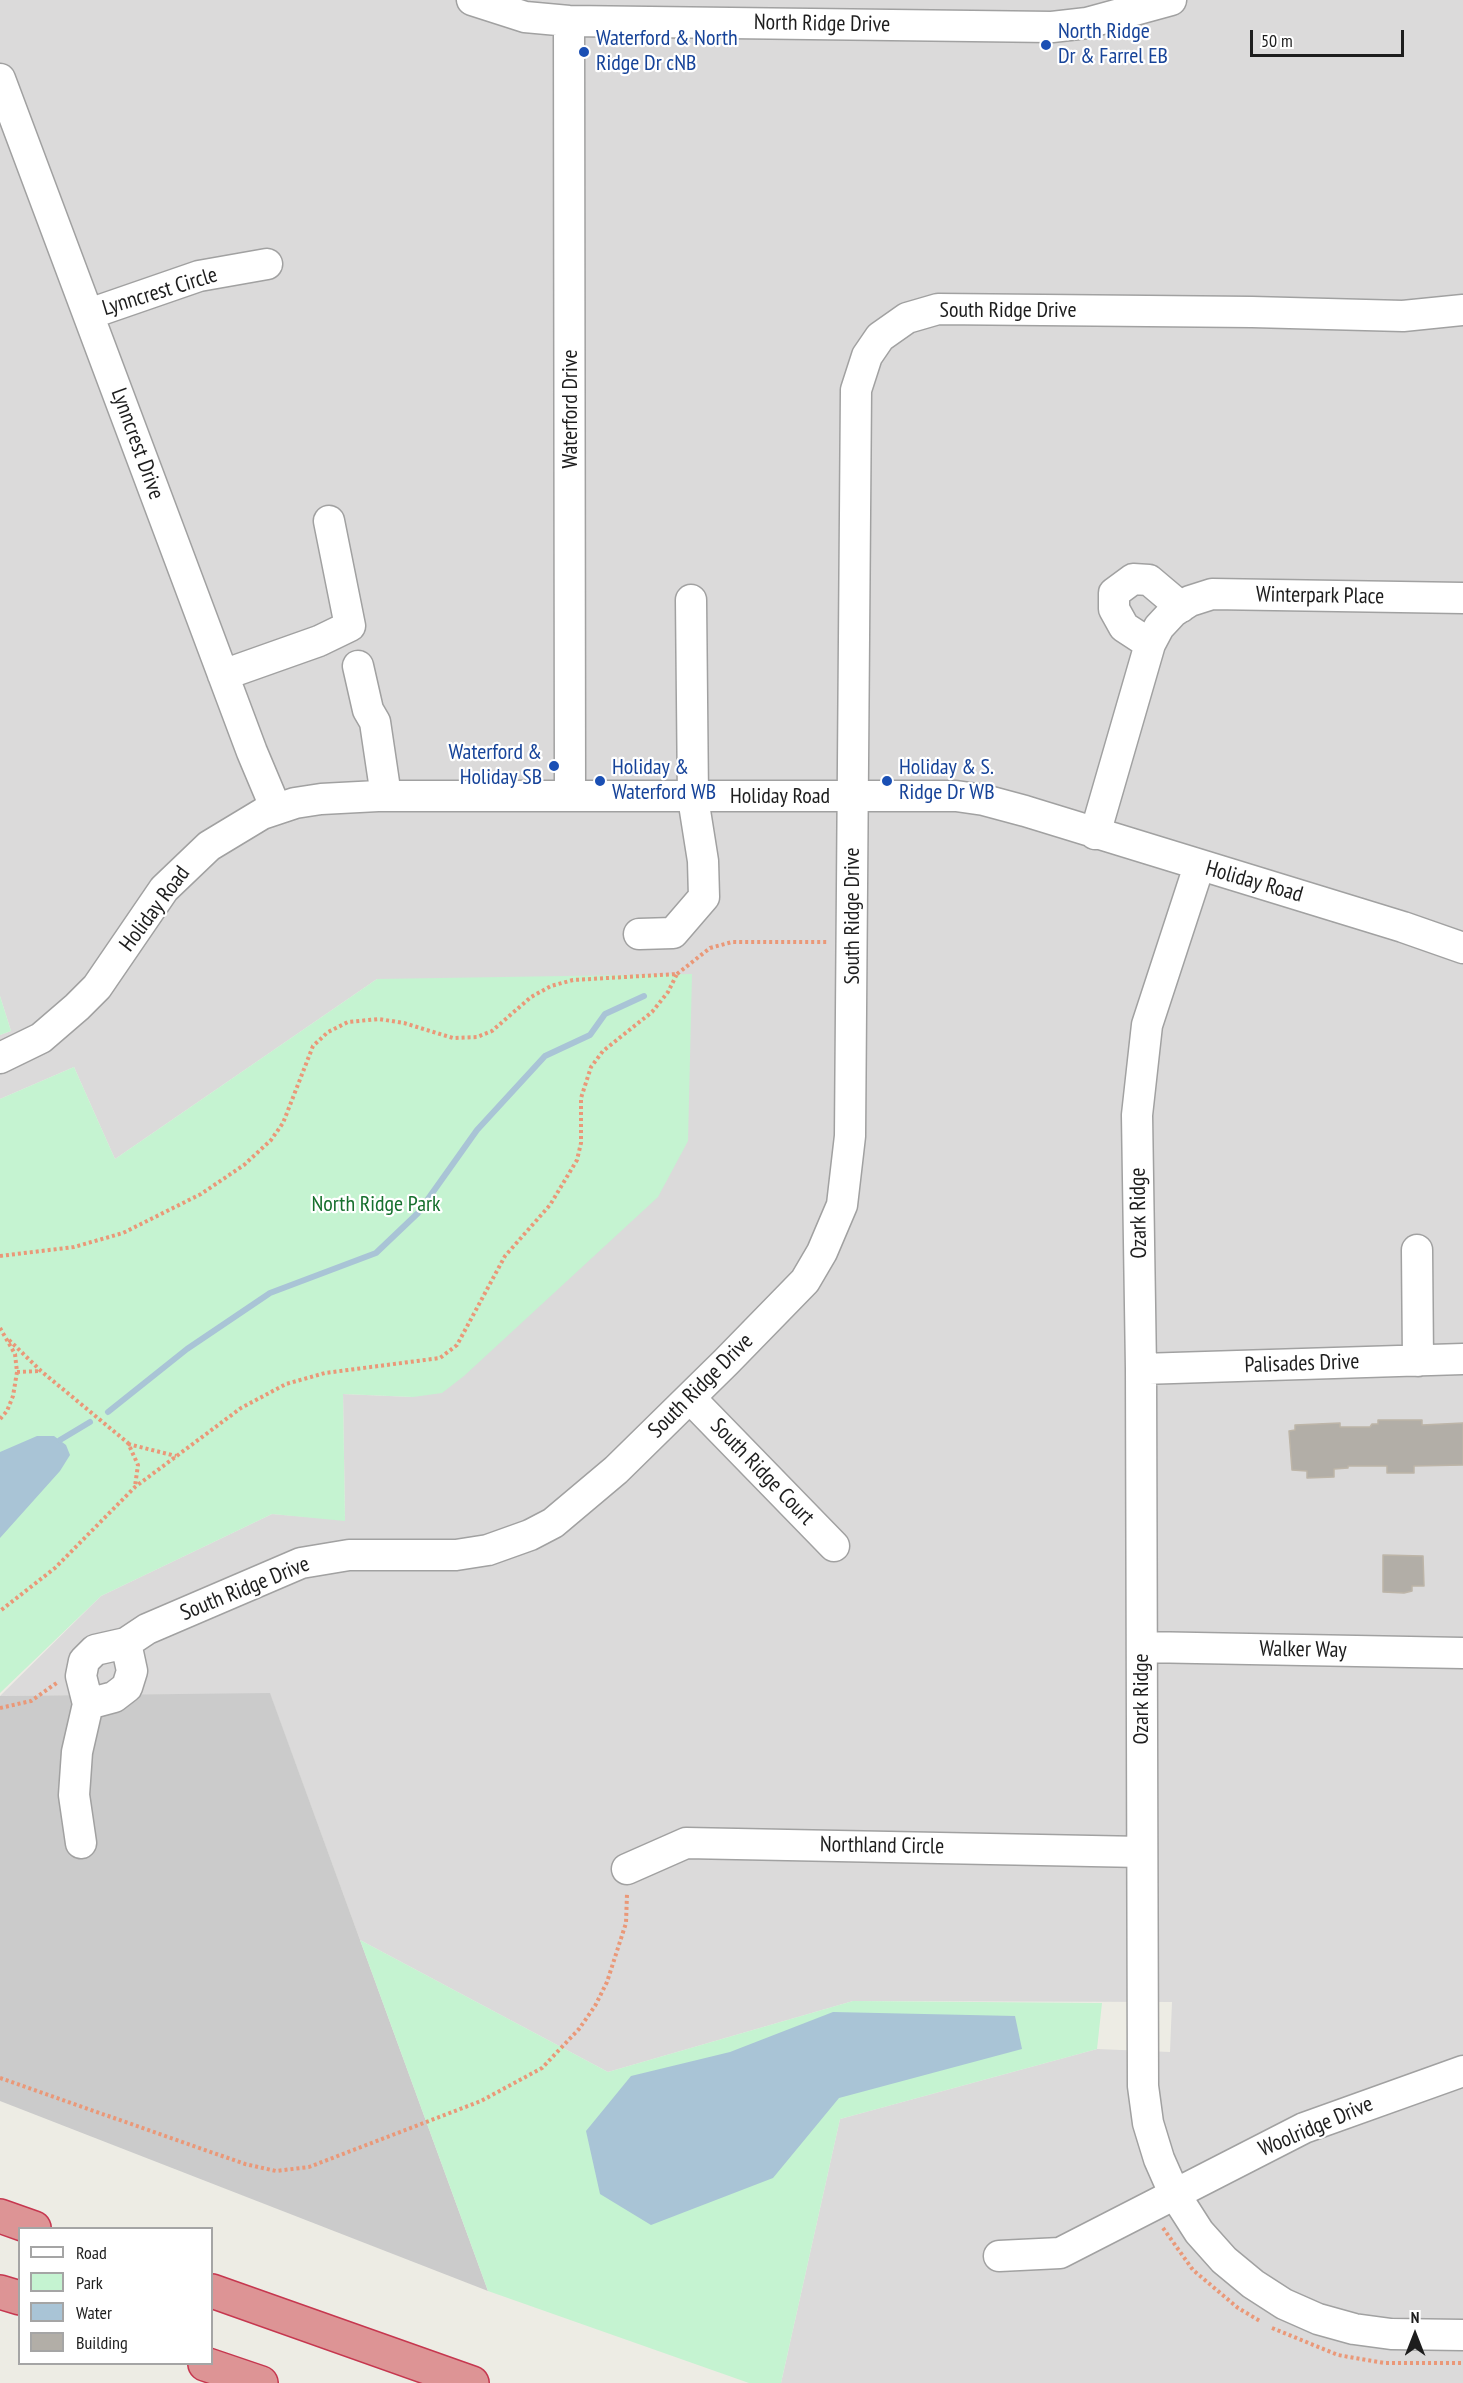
<!DOCTYPE html>
<style>
body{margin:0}
#map{position:relative;width:1463px;height:2383px;overflow:hidden;background:#edece4;font-family:"PT Sans Narrow",sans-serif}
canvas{display:block}
.legend{position:absolute;left:18px;top:2227px;width:195px;height:138px;box-sizing:border-box;background:#fff;border:2px solid #a5a5a5;margin:0;padding:8px 10px;list-style:none;font-size:18px;color:#1d1d1d}
.legend li{display:flex;align-items:center;gap:12px;height:30px}
.legend b{width:30px;border:2px solid #a5a5a5}
.north{position:absolute;left:1385px;top:2305px;width:60px;height:60px;-webkit-text-stroke:4px #fff;paint-order:stroke;rotate:0deg;font-size:16px;font-weight:700;line-height:24px;text-align:center;color:#1d1d1d}
.north::after{content:'';display:block;margin:auto;width:21px;height:27px;background:#1d1d1d;clip-path:polygon(50% 0,100% 100%,50% 72%,0 100%)}
.scale{position:absolute;left:1250px;top:30px;width:154px;height:27px;box-sizing:border-box;border:3px solid #1d1d1d;border-top:0;padding-left:8px;font-size:18px;line-height:21px;white-space:nowrap;color:#1d1d1d;-webkit-text-stroke:4px #fff;paint-order:stroke}
</style>
<div id="map">
<canvas width="1463" height="2383"></canvas>
<ul class="legend">
<li><b style="height:8px;background:#fff"></b>Road</li>
<li><b style="height:16px;background:#c5f3d1"></b>Park</li>
<li><b style="height:16px;background:#a9c4d6"></b>Water</li>
<li><b style="height:16px;background:#b2aea7"></b>Building</li>
</ul>
<div class="north">N</div>
<div class="scale">50 m</div>
</div>
<script>
const c = document.querySelector('canvas').getContext('2d');
c.lineJoin = 'round';
function fillPath(path, color) { c.fillStyle = color; c.fill(path, 'evenodd'); }
const toPath = rows => new Path2D(rows.map(r => 'M' + r).join(''));
function strokePath(path, color, width, dash) { c.strokeStyle = color; c.lineWidth = width; c.lineCap = dash ? 'butt' : 'round'; c.setLineDash(dash || []); c.stroke(path); }
function label(font, color, halo, rows, align = 'center') {
  c.font = font + ' "PT Sans Narrow",sans-serif'; c.lineWidth = 4.5; c.setLineDash([]); c.textBaseline = 'middle'; c.strokeStyle = halo; c.fillStyle = color; for (const [text, x, y, turn = 0] of rows) {
    c.save(); c.translate(x, y); c.rotate((+turn || 0) * Math.PI / 180); c.textAlign = isNaN(turn) ? turn : align; if (halo) c.strokeText(text, 0, 0); c.fillText(text, 0, 0); c.restore();
  }
}
fillPath(toPath([
 [0,0,1463,0,1463,2383,781,2383,840,2119,1097,2049,1170,2052,1172,2002,853,2001,608,2072,360,1940,270,1694,0,1696,101,1596,272,1514,345,1520,343,1394,413,1397,377,979,115,1159,74,1067,0,1099,0,1035,11,1031,0,996]
]), '#dbdada');
fillPath(toPath([
 [270,1693,488,2291,0,2101,0,1696]
]), '#cbcbcb');
fillPath(toPath([
 [692,974,688,1141,658,1197,464,1376,442,1393,413,1397,343,1394,345,1521,272,1514,101,1596,0,1693,0,1099,74,1067,115,1159,377,979],
 [0,996,11,1031,0,1035],
 [360,1940,608,2072,853,2001,1102,2003,1097,2049,840,2119,781,2383,749,2383,488,2291]
]), '#c5f3d1');
fillPath(toPath([
 [37,1436,54,1436,66,1445,70,1455,60,1471,0,1538,0,1452],
 [833,2012,1015,2016,1022,2049,839,2098,773,2178,651,2225,600,2194,586,2131,631,2076,730,2052]
]), '#a9c4d6');
strokePath(toPath([
 [108,1412,187,1349,270,1293,376,1253,418,1213,477,1130,545,1056,590,1035,605,1014,644,996],
 [60,1440,90,1422]
]), '#a9c4d6', 6);
const building = toPath([
 [1378,1420,1422,1420,1422,1425,1463,1423,1463,1465,1414,1466,1414,1473,1387,1473,1387,1466,1348,1466,1348,1468,1334,1469,1334,1477,1307,1478,1307,1471,1292,1470,1289,1431,1295,1430,1295,1425,1340,1423,1340,1427,1370,1427,1372,1424,1378,1424,1378,1420],
 [1383,1555,1423,1556,1424,1586,1412,1586,1412,1591,1404,1593,1383,1592,1383,1555]
]);
fillPath(building, '#b2aea7');
strokePath(building, '#bdb5a8', 1.5);
const minor = toPath([
 [472,0,525,17,569,21,1052,27,1087,23,1171,0],
 [569,21,570,796],
 [0,79,252,752,276,809],
 [89,314,199,276,267,264],
 [1150,644,1124,627,1114,609,1114,593,1133,579,1149,580,1181,607],
 [358,666,368,710,375,722,386,796],
 [223,675,319,641,350,626,329,521],
 [1095,834,1150,644,1159,627,1173,612,1190,601,1212,594,1463,598],
 [1199,866,1147,1025,1137,1115,1141,1369,1143,2086,1148,2123,1159,2159,1174,2193,1199,2232,1224,2260,1253,2284,1284,2304,1318,2319,1354,2329,1391,2334,1463,2335],
 [639,934,673,933,704,897,703,861,693,798,691,600],
 [0,1058,41,1038,77,1007,97,987,164,889,209,846,262,814,295,803,321,799,378,796,956,796,984,800,1025,811,1403,927,1463,948],
 [1417,1250,1418,1361],
 [1141,1369,1463,1359],
 [690,1398,834,1546],
 [126,1643,147,1629,301,1563,349,1555,456,1555,488,1550,530,1535,553,1523,616,1470,726,1362,805,1281,822,1252,842,1205,850,1136,856,390,867,356,880,337,907,318,938,309,1252,312,1403,316,1463,310],
 [126,1643,132,1671,127,1687,114,1697,88,1704,81,1676,84,1661,95,1650,126,1643],
 [1143,1647,1463,1653],
 [81,1843,74,1795,77,1752,88,1704],
 [627,1869,686,1843,1142,1852],
 [999,2256,1060,2253,1304,2128,1463,2071]
]);
const highway = toPath([
 [0,2216,34,2228],
 [212,2291,472,2383],
 [0,2292,20,2298],
 [205,2364,261,2383]
]);
strokePath(minor, '#a1a1a1', 33);
strokePath(highway, '#c6374f', 36);
strokePath(toPath([
 [677,974,710,948,732,942,829,942],
 [0,1256,74,1247,123,1233,201,1194,244,1165,271,1140,283,1123,313,1046,328,1032,348,1022,379,1019,404,1023,453,1038,477,1037,492,1031,531,997,551,986,573,980,677,974,668,992,652,1012,603,1051,591,1067,581,1098,581,1143,577,1160,550,1205,505,1256,457,1345,440,1358,325,1373,286,1384,241,1408,135,1487,55,1568,0,1611],
 [0,1328,15,1354,17,1372,13,1396,7,1411,0,1419],
 [9,1340,41,1371,128,1443,138,1465,135,1486],
 [17,1372,41,1371],
 [128,1444,176,1456],
 [0,1708,31,1701,58,1682],
 [0,2078,245,2164,276,2171,309,2167,481,2101,542,2068,579,2029,595,2006,607,1982,626,1923,627,1894],
 [1163,2228,1193,2270,1238,2308,1260,2321],
 [1272,2328,1338,2355,1384,2363,1463,2363]
]), '#ea9878', 4, [3, 3]);
strokePath(minor, '#fff', 30);
strokePath(highway, '#dd9495', 33);
for (const [x, y, r, color] of [
 [1046,45,6,"#1a4fb4"],
 [584,52,6,"#1a4fb4"],
 [554,766,6,"#1a4fb4"],
 [600,781,6,"#1a4fb4"],
 [887,781,6,"#1a4fb4"]
]) { const dot = new Path2D(); dot.arc(x, y, r, 0, 2 * Math.PI); c.fillStyle = color; c.fill(dot); strokePath(dot, '#fff', 2); }
label('22px', '#1d1d1d', '#fff', [
 ["North Ridge Drive",822,24,1],
 ["Lynncrest Circle",160,292,-17],
 ["South Ridge Drive",1008,311],
 ["Waterford Drive",571,409,-90],
 ["Lynncrest Drive",137,444,70],
 ["Winterpark Place",1320,596,1],
 ["Holiday Road",780,797],
 ["Holiday Road",1254,882,16],
 ["Holiday Road",155,909,-53],
 ["South Ridge Drive",853,916,-90],
 ["Ozark Ridge",1139,1213,-91],
 ["Palisades Drive",1302,1364,-2],
 ["South Ridge Drive",701,1386,-45],
 ["South Ridge Court",762,1472,46],
 ["South Ridge Drive",245,1589,-22],
 ["Walker Way",1303,1650,1],
 ["Ozark Ridge",1142,1699,-90],
 ["Northland Circle",882,1846,1],
 ["Woolridge Drive",1316,2127,-23]
]);
label('22px', '#164399', '#fff', [
 ["North Ridge",1058,32],
 ["Dr & Farrel EB",1058,57],
 ["Waterford & North",596,39],
 ["Ridge Dr cNB",596,64],
 ["Waterford &",542,753,"right"],
 ["Holiday SB",542,778,"right"],
 ["Holiday &",612,768],
 ["Waterford WB",612,793],
 ["Holiday & S.",899,768],
 ["Ridge Dr WB",899,793]
], 'left');
label('22px', '#17702e', '#fff', [
 ["North Ridge Park",376,1205]
]);
</script>
